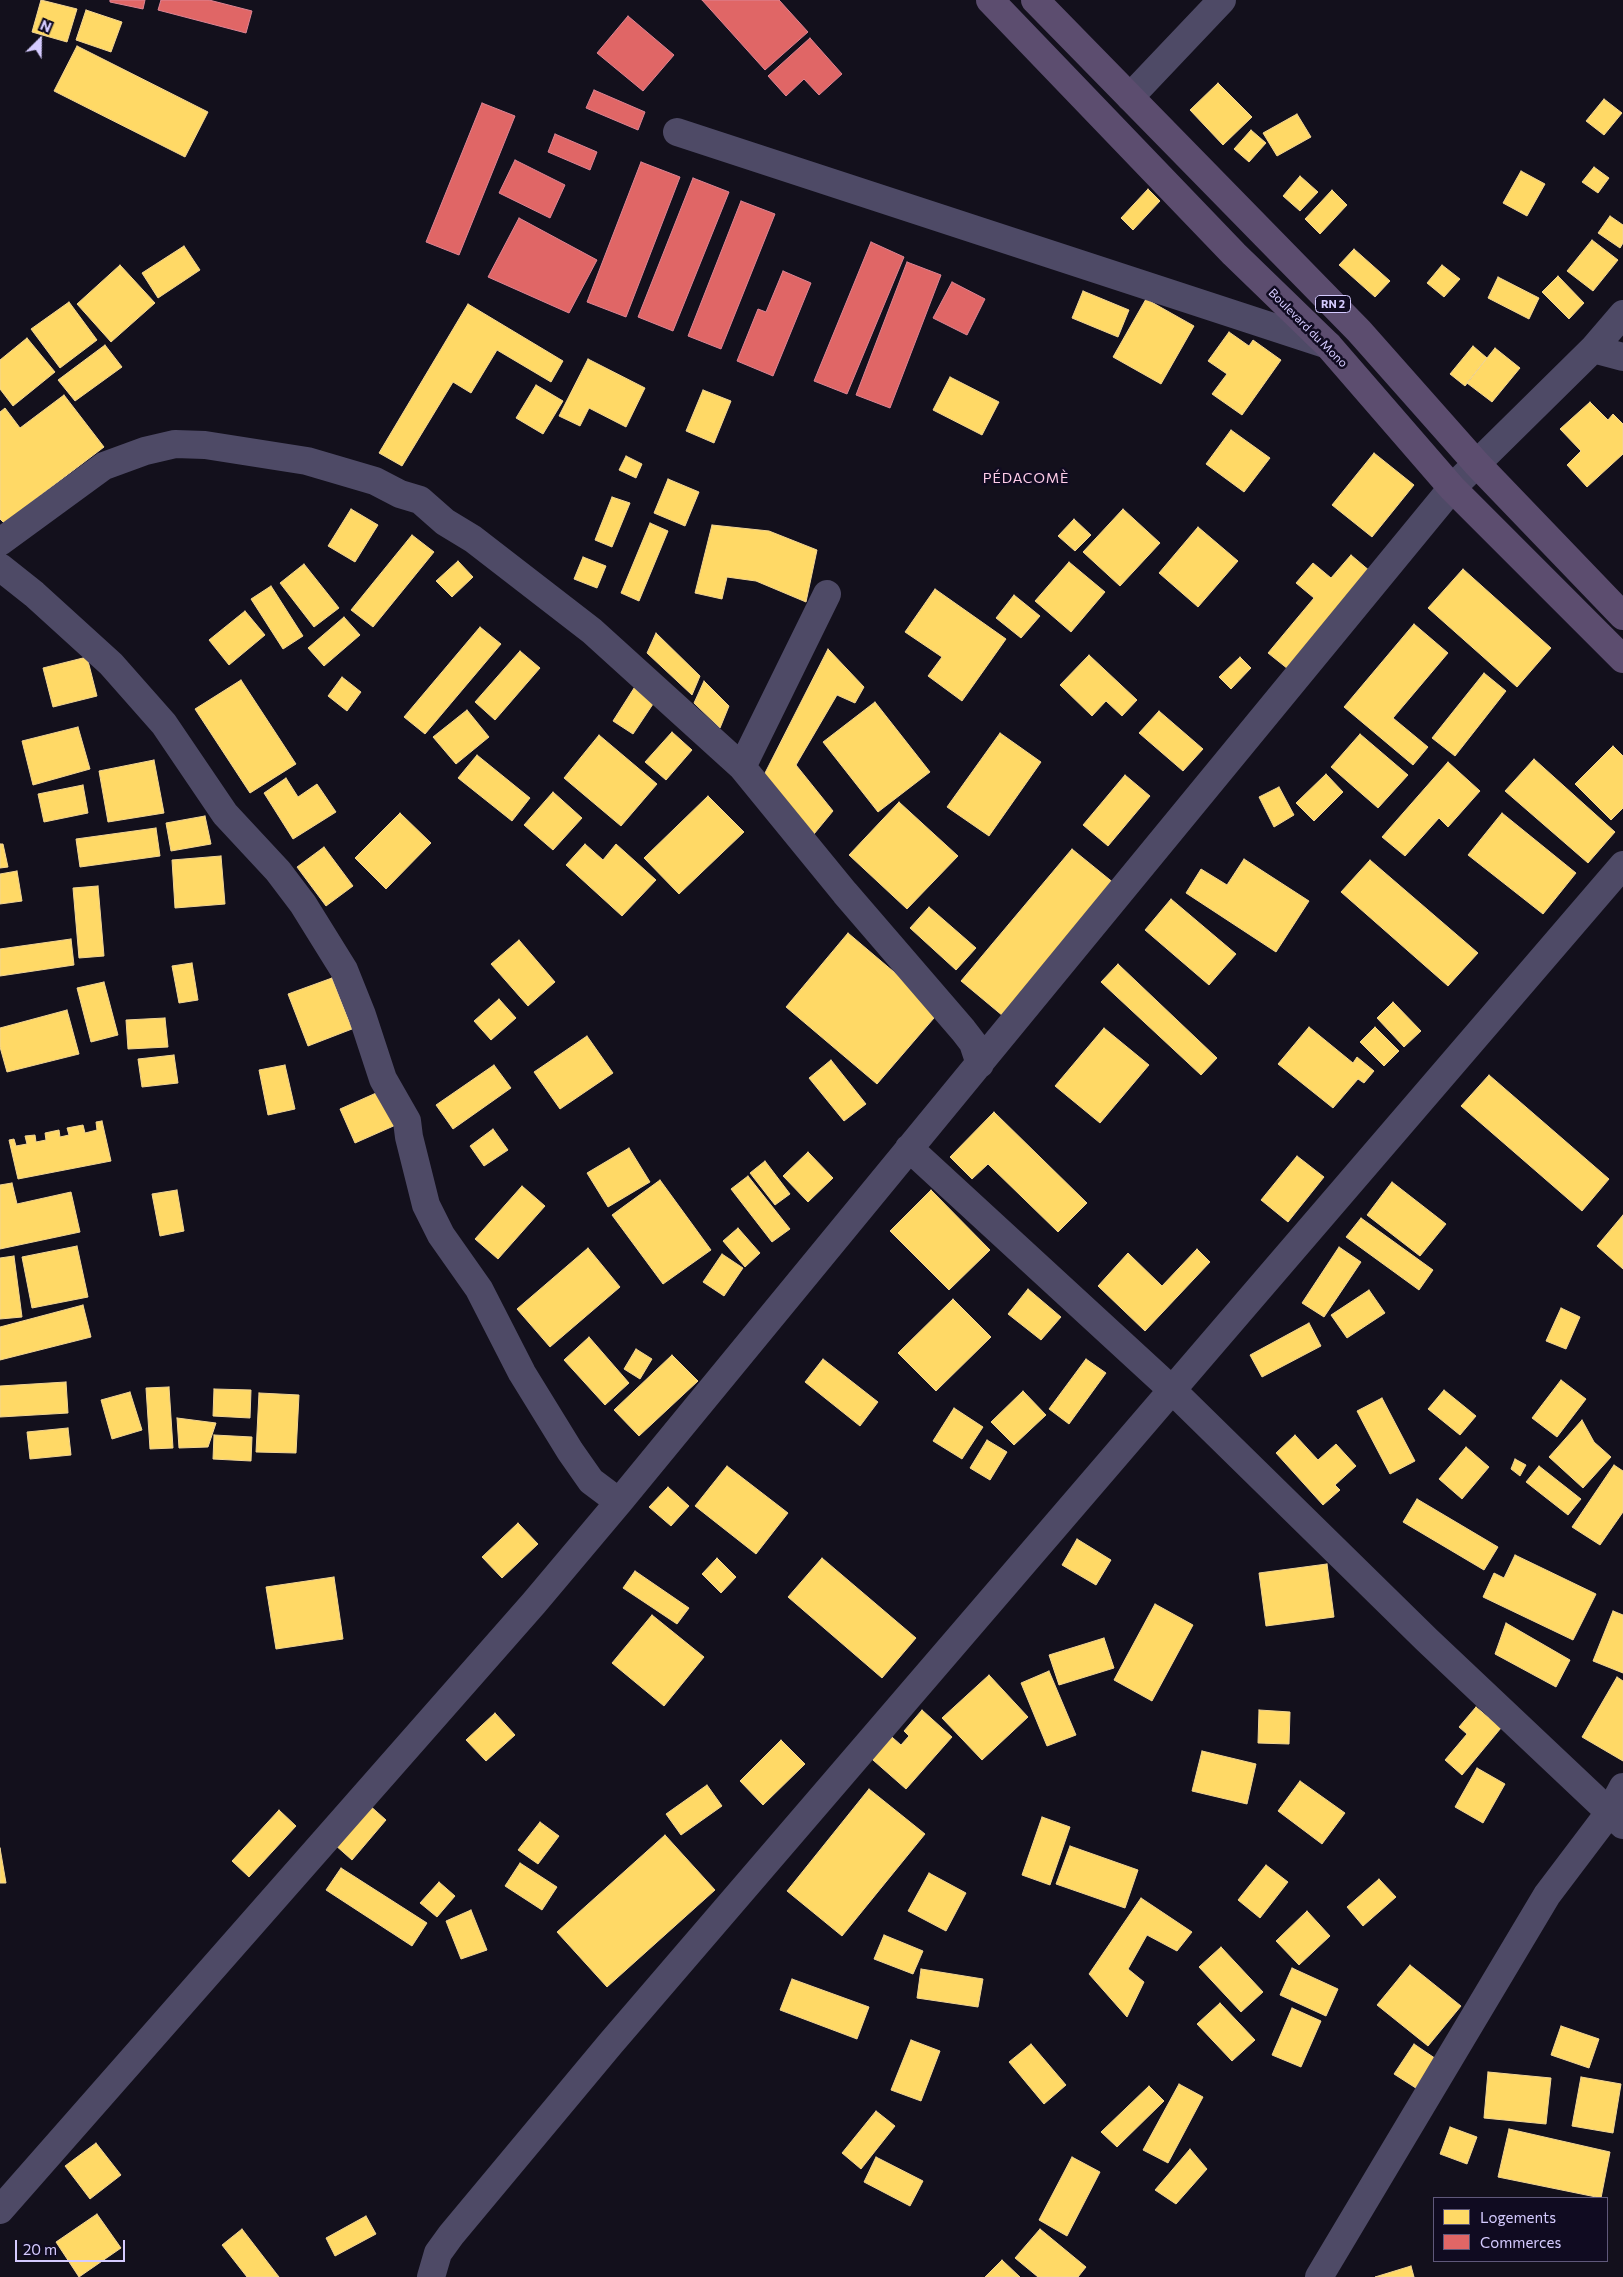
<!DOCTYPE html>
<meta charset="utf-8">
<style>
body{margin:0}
#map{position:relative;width:1623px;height:2277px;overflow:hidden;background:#13101c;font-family:Commissioner,sans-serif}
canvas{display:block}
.legend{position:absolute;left:1433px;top:2197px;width:175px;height:65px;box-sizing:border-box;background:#100b21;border:1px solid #5f587a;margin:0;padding:6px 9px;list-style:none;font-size:15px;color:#d5cbff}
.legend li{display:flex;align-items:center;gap:10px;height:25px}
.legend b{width:25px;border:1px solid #5f587a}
.north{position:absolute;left:15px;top:15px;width:50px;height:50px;-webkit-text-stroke:4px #100b21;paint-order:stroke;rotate:23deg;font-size:14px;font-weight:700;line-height:20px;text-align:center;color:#d5cbff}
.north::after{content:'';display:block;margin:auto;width:18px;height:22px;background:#d5cbff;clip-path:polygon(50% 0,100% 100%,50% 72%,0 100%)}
.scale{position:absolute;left:15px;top:2240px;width:110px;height:22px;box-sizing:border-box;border:2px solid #d5cbff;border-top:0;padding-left:6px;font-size:15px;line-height:18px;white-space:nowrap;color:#d5cbff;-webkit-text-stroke:4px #100b21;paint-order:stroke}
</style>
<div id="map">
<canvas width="1623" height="2277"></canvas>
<ul class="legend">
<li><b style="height:14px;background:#ffd966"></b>Logements</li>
<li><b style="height:14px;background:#e06666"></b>Commerces</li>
</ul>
<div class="north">N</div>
<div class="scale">20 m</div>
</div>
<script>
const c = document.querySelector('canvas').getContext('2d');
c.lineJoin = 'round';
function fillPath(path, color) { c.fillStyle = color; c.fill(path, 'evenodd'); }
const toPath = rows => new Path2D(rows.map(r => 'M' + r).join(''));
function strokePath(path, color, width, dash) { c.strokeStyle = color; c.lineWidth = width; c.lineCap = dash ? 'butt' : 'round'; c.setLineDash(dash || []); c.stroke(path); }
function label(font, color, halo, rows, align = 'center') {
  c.font = font + ' Commissioner,sans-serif'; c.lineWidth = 5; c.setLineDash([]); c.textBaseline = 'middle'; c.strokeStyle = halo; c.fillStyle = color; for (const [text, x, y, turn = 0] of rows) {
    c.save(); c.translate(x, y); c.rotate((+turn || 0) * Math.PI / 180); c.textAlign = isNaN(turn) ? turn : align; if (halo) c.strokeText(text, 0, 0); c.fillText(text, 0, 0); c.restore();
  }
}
const homes = toPath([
 [41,0,77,9,67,42,32,32,41,0],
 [86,10,122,22,111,52,76,40,86,10],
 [77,46,208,112,185,157,54,91,77,46],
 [1218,83,1252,117,1223,145,1190,110,1218,83],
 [1604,99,1622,113,1604,135,1586,121,1604,99],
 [1297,114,1311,137,1277,156,1263,133,1297,114],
 [1251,130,1266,143,1249,162,1234,149,1251,130],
 [1594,167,1609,178,1598,193,1582,182,1594,167],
 [1521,171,1545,184,1527,216,1503,203,1521,171],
 [1300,176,1318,192,1300,211,1283,196,1300,176],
 [1148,189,1160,201,1133,230,1121,218,1148,189],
 [1332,190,1347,205,1320,234,1305,219,1332,190],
 [1610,216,1623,225,1623,243,1620,248,1598,233,1610,216],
 [1592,240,1618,260,1593,291,1567,271,1592,240],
 [184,246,200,270,158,298,142,273,184,246],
 [1354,249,1390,281,1375,297,1339,265,1354,249],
 [120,265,155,303,111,342,77,304,120,265],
 [1442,265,1460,279,1444,297,1427,283,1442,265],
 [1558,276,1584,303,1569,319,1542,292,1558,276],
 [1498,277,1539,298,1529,319,1488,298,1498,277],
 [1083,291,1129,310,1118,337,1072,318,1083,291],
 [1146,299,1194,326,1161,384,1113,357,1146,299],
 [69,302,97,340,60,368,31,329,69,302],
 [468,304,563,361,551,382,497,350,471,393,453,382,402,466,379,453,468,304],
 [1229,332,1249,346,1253,340,1281,360,1242,415,1212,394,1227,374,1208,361,1229,332],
 [27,338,55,372,13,406,0,389,0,360,27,338],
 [105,345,122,367,75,401,58,380,105,345],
 [1473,346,1487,358,1465,386,1450,374,1473,346],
 [1495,348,1520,368,1492,402,1467,383,1495,348],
 [588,359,645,388,626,427,589,408,580,426,559,416,588,359],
 [950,377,999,402,982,435,933,410,950,377],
 [536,385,563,401,543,434,516,418,536,385],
 [703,390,731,401,714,443,686,431,703,390],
 [64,395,104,447,4,523,0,519,0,412,5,408,20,428,64,395],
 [1590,402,1608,420,1613,414,1623,424,1623,454,1587,487,1567,465,1581,451,1560,429,1590,402],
 [1231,430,1270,458,1244,492,1206,464,1231,430],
 [1374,453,1414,485,1372,537,1332,505,1374,453],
 [626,456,642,464,636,478,619,470,626,456],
 [668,479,699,492,685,526,654,513,668,479],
 [612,497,630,503,612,547,595,540,612,497],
 [351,509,378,525,355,562,328,546,351,509],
 [1123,509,1160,543,1120,586,1083,552,1123,509],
 [1074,519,1091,535,1075,551,1058,536,1074,519],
 [650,523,668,531,639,601,621,593,650,523],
 [712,525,769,531,817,550,806,602,756,581,727,577,722,599,695,593,712,525],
 [1198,527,1238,561,1198,607,1159,573,1198,527],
 [412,535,434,552,373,627,351,610,412,535],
 [1351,555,1371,572,1288,669,1268,653,1314,598,1296,583,1313,563,1331,578,1351,555],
 [583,557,606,566,597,588,574,579,583,557],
 [458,561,473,577,452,597,436,581,458,561],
 [1069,562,1105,592,1071,632,1035,601,1069,562],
 [304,564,339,608,314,627,280,583,304,564],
 [1463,569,1551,648,1517,687,1428,608,1463,569],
 [271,586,303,636,283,649,251,599,271,586],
 [935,589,1006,639,962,701,928,676,942,657,905,632,935,589],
 [1014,595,1040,616,1021,638,996,618,1014,595],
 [245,611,265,635,229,665,209,640,245,611],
 [344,617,360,635,324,666,308,648,344,617],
 [1414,624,1448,653,1393,718,1428,747,1413,765,1344,707,1414,624],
 [480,627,501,644,425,734,404,717,480,627],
 [656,633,700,676,692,695,647,653,656,633],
 [828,649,864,687,855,703,837,695,796,765,833,811,814,834,764,775,828,649],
 [520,651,540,668,495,720,475,702,520,651],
 [1089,655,1137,700,1122,716,1106,701,1092,716,1060,685,1089,655],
 [87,657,97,696,53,707,43,668,87,657],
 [1240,657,1251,668,1231,689,1219,677,1240,657],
 [1484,673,1506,691,1455,756,1432,738,1484,673],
 [342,677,361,692,347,711,328,696,342,677],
 [241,680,296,764,250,793,195,709,241,680],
 [704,681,729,706,720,728,694,703,704,681],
 [636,685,657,698,633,734,613,721,636,685],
 [875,702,930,772,878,812,823,742,875,702],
 [467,710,489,737,456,764,433,737,467,710],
 [1159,711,1203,749,1183,771,1139,733,1159,711],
 [78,727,90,769,33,785,22,741,78,727],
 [672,732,692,750,666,780,645,762,672,732],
 [1000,733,1041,762,989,836,947,807,1000,733],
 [1360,734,1408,775,1378,808,1331,767,1360,734],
 [599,735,657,784,621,826,564,778,599,735],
 [1613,746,1623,756,1623,808,1611,820,1575,784,1613,746],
 [477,755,530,798,512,821,458,778,477,755],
 [1534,759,1615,832,1588,863,1505,791,1534,759],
 [154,760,164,813,108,822,99,771,154,760],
 [1448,762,1480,791,1448,827,1439,818,1405,856,1382,837,1448,762],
 [1326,774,1343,792,1314,821,1296,803,1326,774],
 [1125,775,1150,796,1108,846,1083,825,1125,775],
 [286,778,298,797,317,784,336,812,293,839,264,793,286,778],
 [83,785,88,813,44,822,38,794,83,785],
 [1279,787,1294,815,1274,827,1259,797,1279,787],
 [553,792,582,818,553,850,524,825,553,792],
 [708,796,744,832,679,894,644,858,708,796],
 [899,802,958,856,907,909,849,855,899,802],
 [400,813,431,843,386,889,355,858,400,813],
 [1502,813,1576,873,1543,914,1468,855,1502,813],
 [205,816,211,844,171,851,166,823,205,816],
 [156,828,160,856,80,867,76,839,156,828],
 [0,844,3,844,8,867,0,868,0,844],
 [585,844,603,860,616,844,656,880,622,916,566,865,585,844],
 [324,847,353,886,326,906,297,867,324,847],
 [1072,849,1115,884,1003,1016,961,981,1072,849],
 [221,856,225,904,175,908,172,860,221,856],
 [1244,859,1309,901,1276,952,1186,893,1201,869,1227,885,1244,859],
 [1370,860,1478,953,1448,986,1341,892,1370,860],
 [17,871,22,901,0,904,0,874,17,871],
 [98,886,104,956,79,958,73,888,98,886],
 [1171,899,1236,954,1209,985,1145,930,1171,899],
 [929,907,976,948,956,970,910,928,929,907],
 [848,933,940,1011,877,1084,786,1007,848,933],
 [71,939,74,965,0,976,0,949,71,939],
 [519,940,555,982,528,1006,491,964,519,940],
 [192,963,198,1000,179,1003,172,966,192,963],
 [1118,964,1217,1058,1201,1075,1101,982,1118,964],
 [332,978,352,1029,308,1046,288,994,332,978],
 [104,982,118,1035,91,1042,77,988,104,982],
 [499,999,516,1018,491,1040,474,1021,499,999],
 [1393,1002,1421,1031,1404,1047,1377,1018,1393,1002],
 [67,1010,79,1054,7,1072,0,1047,0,1028,67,1010],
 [165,1018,168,1047,128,1049,126,1020,165,1018],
 [1309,1027,1353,1063,1357,1057,1374,1071,1364,1083,1358,1079,1333,1108,1278,1064,1309,1027],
 [1375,1027,1399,1051,1384,1066,1360,1042,1375,1027],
 [1104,1028,1149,1065,1100,1123,1055,1086,1104,1028],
 [587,1036,613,1073,560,1109,534,1072,587,1036],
 [174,1055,178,1083,142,1087,138,1059,174,1055],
 [831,1060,866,1104,844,1121,809,1078,831,1060],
 [285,1065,295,1109,268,1115,259,1070,285,1065],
 [494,1065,511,1088,453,1129,436,1105,494,1065],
 [1489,1075,1609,1179,1582,1211,1461,1106,1489,1075],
 [383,1090,398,1124,355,1143,340,1109,383,1090],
 [994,1112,1087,1203,1058,1232,988,1164,972,1179,950,1157,994,1112],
 [102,1121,111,1161,18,1179,9,1140,14,1139,16,1146,27,1144,25,1136,35,1135,36,1142,46,1140,45,1133,59,1130,60,1137,69,1135,67,1128,83,1125,85,1133,97,1130,96,1122,102,1121],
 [493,1129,508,1150,484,1166,470,1146,493,1129],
 [629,1148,650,1182,608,1207,587,1173,629,1148],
 [808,1152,833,1178,808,1202,783,1176,808,1152],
 [1297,1156,1324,1177,1288,1222,1261,1200,1297,1156],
 [765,1161,790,1194,775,1205,750,1173,765,1161],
 [748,1176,790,1229,772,1242,731,1189,748,1176],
 [660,1180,711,1250,663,1284,612,1215,660,1180],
 [1392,1182,1446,1224,1420,1256,1367,1215,1392,1182],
 [12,1183,17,1204,71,1192,80,1232,0,1249,0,1185,12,1183],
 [522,1186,545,1206,498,1259,475,1239,522,1186],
 [177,1190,184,1231,160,1236,152,1194,177,1190],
 [931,1190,990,1250,949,1290,890,1231,931,1190],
 [1623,1215,1623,1269,1597,1246,1623,1215],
 [1361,1218,1433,1270,1419,1290,1346,1237,1361,1218],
 [738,1228,760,1253,745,1267,723,1241,738,1228],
 [77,1246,88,1297,32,1308,22,1257,77,1246],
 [1339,1247,1361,1262,1324,1317,1302,1303,1339,1247],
 [588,1248,620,1287,550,1347,517,1309,588,1248],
 [1197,1249,1210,1262,1145,1331,1098,1286,1128,1253,1162,1286,1197,1249],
 [722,1254,743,1268,724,1296,703,1282,722,1254],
 [14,1256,22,1317,0,1319,0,1258,14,1256],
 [1028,1289,1061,1317,1041,1340,1008,1314,1028,1289],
 [1369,1290,1385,1313,1347,1338,1331,1315,1369,1290],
 [953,1299,991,1337,936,1391,898,1353,953,1299],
 [83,1305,91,1337,0,1360,0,1327,83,1305],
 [1561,1308,1580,1317,1566,1349,1546,1341,1561,1308],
 [1309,1323,1321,1346,1262,1377,1250,1355,1309,1323],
 [589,1337,629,1383,605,1405,564,1360,589,1337],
 [636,1349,652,1359,640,1379,624,1369,636,1349],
 [672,1355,698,1381,639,1436,614,1410,672,1355],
 [823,1359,878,1402,860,1426,805,1382,823,1359],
 [1086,1359,1106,1373,1069,1424,1049,1409,1086,1359],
 [1561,1380,1586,1399,1557,1437,1532,1418,1561,1380],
 [66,1382,68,1413,0,1417,0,1386,66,1382],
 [169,1387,173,1448,150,1449,146,1388,169,1387],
 [214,1389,251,1390,250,1418,213,1416,214,1389],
 [1444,1390,1476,1416,1460,1435,1428,1409,1444,1390],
 [1023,1391,1046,1415,1014,1445,991,1422,1023,1391],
 [130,1392,142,1430,112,1439,101,1400,130,1392],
 [259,1393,299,1395,296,1453,256,1452,259,1393],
 [1382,1398,1415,1461,1390,1474,1357,1411,1382,1398],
 [954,1408,983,1427,962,1459,933,1441,954,1408],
 [177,1418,216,1423,208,1447,179,1448,177,1418],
 [1582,1420,1594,1442,1611,1457,1583,1488,1549,1457,1582,1420],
 [68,1428,71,1455,30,1459,27,1432,68,1428],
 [214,1435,252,1437,251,1461,213,1459,214,1435],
 [1295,1435,1318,1460,1336,1444,1356,1466,1335,1485,1340,1490,1323,1505,1276,1453,1295,1435],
 [987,1440,1007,1452,990,1480,970,1468,987,1440],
 [1466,1447,1489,1467,1462,1499,1439,1479,1466,1447],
 [1515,1459,1526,1465,1520,1476,1511,1469,1515,1459],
 [1614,1465,1623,1471,1623,1512,1600,1545,1572,1527,1614,1465],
 [727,1466,788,1513,756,1554,695,1506,727,1466],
 [1539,1466,1581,1499,1568,1515,1526,1482,1539,1466],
 [668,1487,689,1506,671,1526,649,1507,668,1487],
 [1417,1499,1498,1547,1484,1570,1403,1522,1417,1499],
 [518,1523,538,1544,502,1578,482,1557,518,1523],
 [1077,1539,1111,1560,1096,1585,1062,1565,1077,1539],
 [1515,1555,1596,1594,1573,1640,1483,1597,1494,1573,1504,1578,1515,1555],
 [717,1558,736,1577,721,1593,702,1574,717,1558],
 [822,1558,916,1638,882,1678,788,1597,822,1558],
 [1327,1564,1334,1617,1266,1626,1259,1573,1327,1564],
 [635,1571,689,1608,677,1624,623,1588,635,1571],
 [334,1577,343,1639,276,1649,266,1587,334,1577],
 [1155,1604,1193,1625,1152,1701,1114,1680,1155,1604],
 [1613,1611,1623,1615,1623,1673,1593,1661,1613,1611],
 [652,1615,704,1657,664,1706,612,1663,652,1615],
 [1506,1623,1570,1660,1556,1687,1495,1654,1506,1623],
 [1104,1638,1114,1668,1059,1685,1049,1655,1104,1638],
 [1049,1671,1076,1735,1047,1746,1021,1683,1049,1671],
 [989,1675,1028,1717,982,1760,942,1718,989,1675],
 [1617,1677,1623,1681,1623,1761,1582,1737,1617,1677],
 [1476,1707,1501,1728,1462,1775,1445,1760,1467,1734,1459,1727,1476,1707],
 [922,1710,952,1737,906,1789,865,1753,885,1731,901,1745,909,1736,904,1731,922,1710],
 [1259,1710,1290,1712,1289,1744,1258,1743,1259,1710],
 [495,1713,515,1735,486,1761,466,1740,495,1713],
 [781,1740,805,1764,763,1805,740,1781,781,1740],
 [1202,1751,1256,1764,1247,1804,1192,1791,1202,1751],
 [1477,1768,1505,1784,1483,1823,1455,1807,1477,1768],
 [1300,1781,1345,1813,1322,1844,1278,1811,1300,1781],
 [707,1785,722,1806,681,1835,666,1814,707,1785],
 [869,1789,925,1834,842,1936,787,1891,869,1789],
 [368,1804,386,1820,352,1860,334,1844,368,1804],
 [279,1810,296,1826,249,1877,232,1861,279,1810],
 [1042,1817,1070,1827,1050,1885,1022,1875,1042,1817],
 [540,1822,559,1836,538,1864,518,1850,540,1822],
 [665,1835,715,1890,607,1987,557,1932,665,1835],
 [1070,1846,1138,1870,1125,1908,1056,1884,1070,1846],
 [0,1848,6,1883,0,1883,0,1848],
 [520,1863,557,1887,542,1910,505,1886,520,1863],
 [1266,1865,1288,1882,1260,1918,1238,1900,1266,1865],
 [341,1868,427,1923,412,1946,326,1890,341,1868],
 [929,1873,966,1893,946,1931,908,1911,929,1873],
 [1379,1879,1396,1897,1363,1926,1347,1907,1379,1879],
 [439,1882,455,1896,437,1917,420,1903,439,1882],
 [1141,1898,1192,1932,1177,1951,1147,1935,1128,1969,1144,1982,1127,2017,1089,1974,1141,1898],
 [471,1910,487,1950,461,1959,446,1921,471,1910],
 [1307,1911,1330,1936,1299,1965,1276,1941,1307,1911],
 [884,1935,923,1951,913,1974,874,1959,884,1935],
 [1221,1947,1263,1992,1241,2012,1199,1967,1221,1947],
 [1410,1965,1461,2006,1428,2046,1377,2005,1410,1965],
 [1292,1968,1338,1989,1326,2016,1280,1995,1292,1968],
 [921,1969,983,1979,978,2007,917,1998,921,1969],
 [792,1979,869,2007,857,2039,780,2010,792,1979],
 [1220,2003,1255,2040,1232,2061,1197,2024,1220,2003],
 [1292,2008,1321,2021,1301,2067,1272,2055,1292,2008],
 [1561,2026,1599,2039,1589,2068,1551,2055,1561,2026],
 [911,2040,940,2051,921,2101,891,2090,911,2040],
 [1031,2044,1066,2085,1044,2104,1009,2062,1031,2044],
 [1414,2044,1442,2063,1422,2092,1394,2074,1414,2044],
 [1488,2072,1551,2078,1546,2124,1484,2118,1488,2072],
 [1581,2077,1621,2084,1613,2133,1572,2126,1581,2077],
 [1179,2084,1203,2097,1168,2163,1143,2150,1179,2084],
 [1149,2086,1164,2101,1117,2147,1101,2132,1149,2086],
 [876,2111,895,2126,861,2169,842,2153,876,2111],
 [1450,2127,1477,2137,1467,2164,1440,2154,1450,2127],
 [1509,2129,1610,2152,1601,2198,1498,2177,1509,2129],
 [96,2143,121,2175,90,2199,65,2166,96,2143],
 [1190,2149,1207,2169,1176,2204,1155,2190,1190,2149],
 [876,2157,923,2181,910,2206,864,2182,876,2157],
 [1072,2157,1100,2172,1067,2236,1039,2220,1072,2157],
 [97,2214,121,2248,79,2277,56,2242,97,2214],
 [366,2216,376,2234,335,2256,326,2238,366,2216],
 [242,2229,279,2277,247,2277,222,2245,242,2229],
 [1040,2229,1086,2267,1078,2277,1038,2277,1015,2258,1040,2229],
 [1002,2260,1020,2277,985,2277,1002,2260],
 [1411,2266,1414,2277,1375,2277,1411,2266]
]);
fillPath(homes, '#ffd966');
strokePath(homes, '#f2d594', 1);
const shops = toPath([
 [110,0,145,0,143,9,110,2,110,0],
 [161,0,209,0,252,11,246,33,158,10,161,0],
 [702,0,779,0,808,32,765,70,702,0],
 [628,16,674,55,643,91,597,53,628,16],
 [810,38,842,74,819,95,804,79,786,96,768,76,810,38],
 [594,90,645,112,638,130,586,108,594,90],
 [482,103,515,116,459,255,426,242,482,103],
 [555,134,597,152,590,170,548,152,555,134],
 [515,160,565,185,550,218,499,193,515,160],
 [641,162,680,177,626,317,587,302,641,162],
 [693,178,729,192,673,331,638,317,693,178],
 [741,201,775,214,721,349,688,336,741,201],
 [519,218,597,260,569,313,488,277,519,218],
 [871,242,904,257,847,394,814,381,871,242],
 [907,262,941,275,890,408,856,395,907,262],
 [783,271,811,283,773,376,737,361,758,309,766,312,783,271],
 [952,282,985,299,967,335,933,318,952,282]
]);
fillPath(shops, '#e06666');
strokePath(shops, '#dd8494', 1);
strokePath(toPath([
 [1130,97,1222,0],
 [677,132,1328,345],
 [1593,349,1623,357],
 [0,542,104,466,145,451,175,444,205,445,307,461,375,481,400,494,420,500,445,522,473,539,592,631,742,767,845,893,963,1030,973,1043,980,1064],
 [0,567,34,594,111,664,164,724,225,814,278,871,303,904,344,970,362,1015,383,1079,407,1121,409,1137,426,1205,441,1235,479,1289,522,1373,570,1451,591,1481,619,1502],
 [742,767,827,594],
 [909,1148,1171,1389,1427,1640,1623,1825],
 [0,2210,534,1603,619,1502,1452,488,1593,349,1623,314],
 [431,2277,438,2253,451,2235,611,2043,1623,865],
 [1319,2277,1547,1895,1609,1813,1623,1787]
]), '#4e4a66', 28);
strokePath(toPath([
 [990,0,1234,254,1328,345,1452,488,1623,659],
 [1035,0,1359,331,1476,463,1623,616]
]), '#5c4d6f', 28);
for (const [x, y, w] of [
 [1333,304,35]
]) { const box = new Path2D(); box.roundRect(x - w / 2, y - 8.5, w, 17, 4); c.fillStyle = '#100b21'; c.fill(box); strokePath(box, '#d5cbff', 1); }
label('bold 11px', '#d5cbff', null, [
 ["RN 2",1333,304]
]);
label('12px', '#d5cbff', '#100b21', [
 ["Boulevard du Mono",1308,328,45]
]);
c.letterSpacing = '1px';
label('14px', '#ffcde9', '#100b21', [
 ["PÉDACOMÈ",1026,478]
]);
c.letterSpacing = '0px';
</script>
